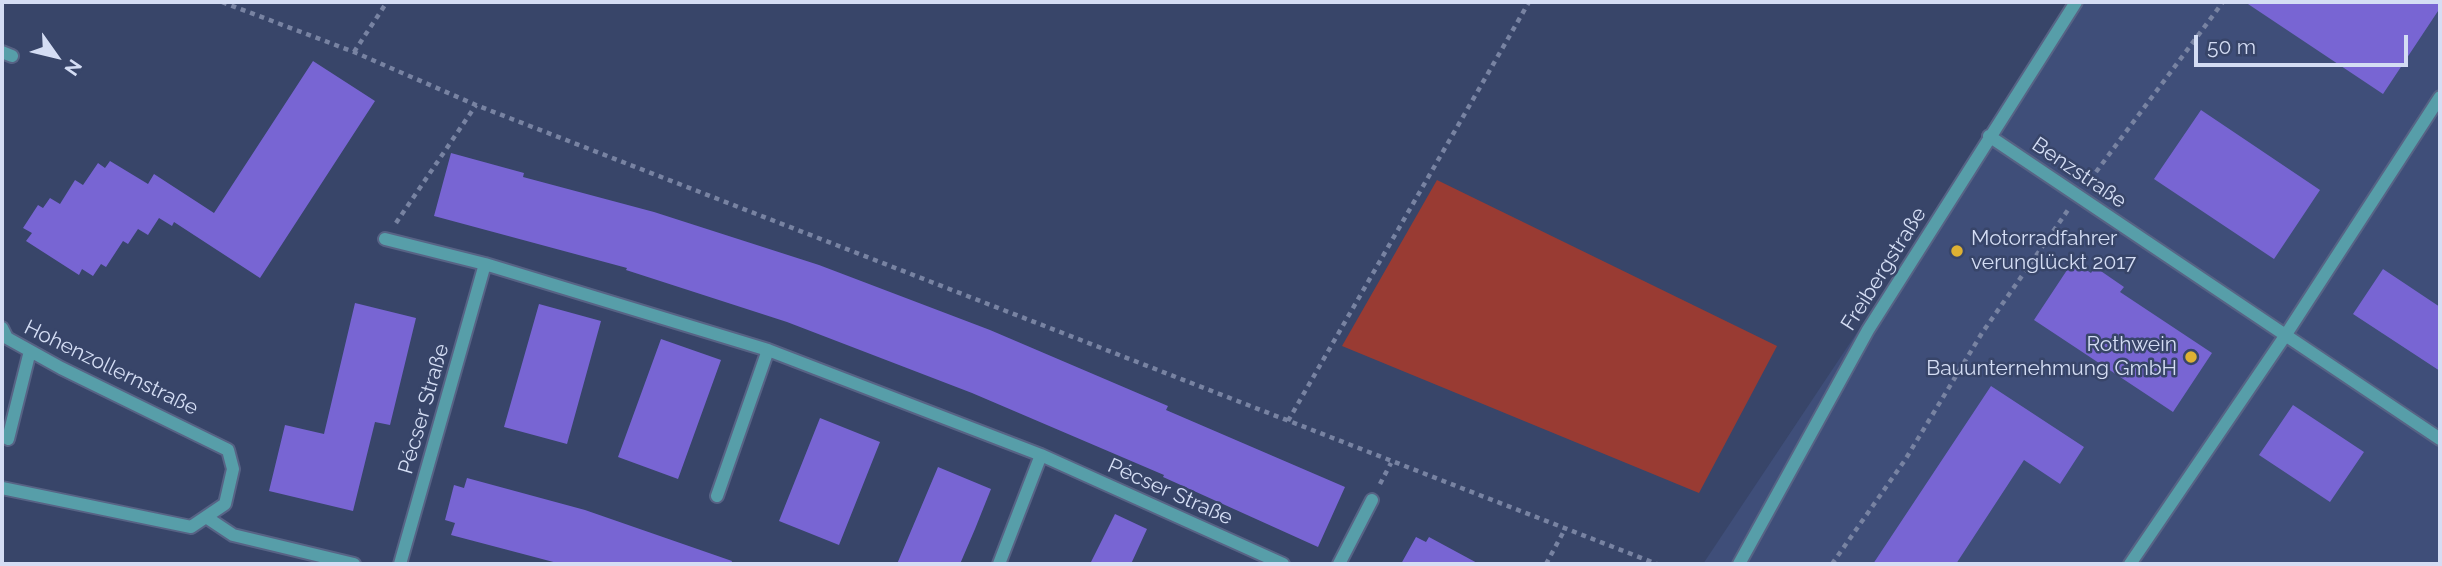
<!DOCTYPE html>
<meta charset="utf-8">
<style>
body{margin:0}
#map{position:relative;width:2442px;height:566px;overflow:hidden;background:#384569;font-family:Raleway,sans-serif}
canvas{display:block}
.frame{position:absolute;inset:0;border:4px solid #d4ddf4;pointer-events:none}
.north{position:absolute;left:21px;top:21px;width:70px;height:70px;-webkit-text-stroke:5px #384569;paint-order:stroke;rotate:124deg;font-size:19px;font-weight:700;line-height:28px;text-align:center;color:#d4ddf4}
.north::after{content:'';display:block;margin:auto;width:24px;height:32px;background:#d4ddf4;clip-path:polygon(50% 0,100% 100%,50% 72%,0 100%)}
.scale{position:absolute;left:2194px;top:35px;width:214px;height:32px;box-sizing:border-box;border:4px solid #d4ddf4;border-top:0;padding-left:9px;font-size:21px;line-height:24px;white-space:nowrap;color:#d4ddf4;-webkit-text-stroke:5px #384569;paint-order:stroke}
</style>
<div id="map">
<canvas width="2442" height="566"></canvas>
<div class="frame"></div>
<div class="north">N</div>
<div class="scale">50 m</div>
</div>
<script>
const c = document.querySelector('canvas').getContext('2d');
c.lineJoin = 'round';
function fillPath(path, color) { c.fillStyle = color; c.fill(path, 'evenodd'); }
const toPath = rows => new Path2D(rows.map(r => 'M' + r).join(''));
function strokePath(path, color, width, dash) { c.strokeStyle = color; c.lineWidth = width; c.lineCap = dash ? 'butt' : 'round'; c.setLineDash(dash || []); c.stroke(path); }
function label(font, color, halo, rows, align = 'center') {
  c.font = font + ' Raleway,sans-serif'; c.lineWidth = 5; c.setLineDash([]); c.textBaseline = 'middle'; c.strokeStyle = halo; c.fillStyle = color; for (const [text, x, y, turn = 0] of rows) {
    c.save(); c.translate(x, y); c.rotate((+turn || 0) * Math.PI / 180); c.textAlign = isNaN(turn) ? turn : align; if (halo) c.strokeText(text, 0, 0); c.fillText(text, 0, 0); c.restore();
  }
}
fillPath(toPath([
 [2082,2,2440,2,2440,564,1703,564,2013,98]
]), '#3f4e79');
fillPath(toPath([
 [1437,180,1777,346,1699,493,1342,346]
]), '#993b33');
fillPath(toPath([
 [2245,2,2440,2,2440,8,2383,94],
 [313,61,375,101,260,278,174,222,172,226,159,218,148,235,138,229,128,244,123,241,106,267,101,264,93,276,82,269,79,275,26,241,32,233,23,228,38,205,43,208,50,198,60,204,75,180,83,185,98,163,105,168,110,161,148,184,154,174,214,213],
 [2201,110,2320,190,2274,259,2154,179],
 [451,153,524,173,523,177,654,212,819,265,990,330,1168,406,1166,410,1345,487,1318,547,1163,477,1164,475,972,393,787,322,626,270,627,268,434,216],
 [2073,261,2091,273,2095,267,2124,287,2120,292,2212,353,2173,412,2034,320],
 [2383,269,2440,307,2440,371,2353,314],
 [355,303,416,318,390,425,375,422,353,511,269,491,285,425,324,434],
 [539,304,601,321,567,444,504,427],
 [661,339,721,360,678,479,618,457],
 [1991,386,2084,447,2060,484,2024,460,1956,564,1873,564],
 [2293,405,2364,452,2330,502,2259,455],
 [820,418,880,442,839,545,779,521],
 [938,467,991,489,975,529,960,564,897,564],
 [467,478,585,510,732,561,731,564,561,564,451,535,455,523,445,520,454,485,464,488],
 [1115,514,1147,529,1131,564,1090,564],
 [1416,537,1426,542,1429,537,1479,564,1401,564]
]), '#7865d3');
const minor = toPath([
 [2,52,12,56],
 [1989,136,2440,439],
 [385,239,485,264,768,350,1041,455,1283,564],
 [2,328,7,338,61,368,228,450,233,469,225,504,191,527,2,488],
 [8,439,30,351],
 [717,496,768,350],
 [206,517,233,535,354,564],
 [400,564,485,264],
 [999,564,1041,455],
 [1339,564,1372,500],
 [1739,564,1868,330,2076,2],
 [2130,564,2285,336,2440,97]
]);
strokePath(minor, '#576385', 16);
strokePath(toPath([
 [222,2,354,52,476,105,1657,564],
 [354,52,387,2],
 [2090,180,2223,2],
 [396,223,476,105],
 [1288,421,1529,2],
 [1380,484,1391,463],
 [1546,564,1565,529],
 [1832,564,1905,460,1982,333,2068,210]
]), '#7883a2', 4.5, [5, 5]);
strokePath(minor, '#579ea9', 12);
for (const [x, y, r, color] of [
 [1957,251,7,"#deb133"],
 [2191,357,7,"#deb133"]
]) { const dot = new Path2D(); dot.arc(x, y, r, 0, 2 * Math.PI); c.fillStyle = color; c.fill(dot); strokePath(dot, '#384569', 2.5); }
label('21px', '#d4ddf4', '#384569', [
 ["Benzstraße",2079,173,34],
 ["Freibergstraße",1884,269,-58],
 ["Hohenzollernstraße",111,368,26],
 ["Pécser Straße",424,409,-74],
 ["Pécser Straße",1170,492,24]
]);
label('21px', '#d4ddf4', '#384569', [
 ["Motorradfahrer",1971,239],
 ["verunglückt 2017",1971,263],
 ["Rothwein",2177,345,"right"],
 ["Bauunternehmung GmbH",2177,369,"right"]
], 'left');
</script>
